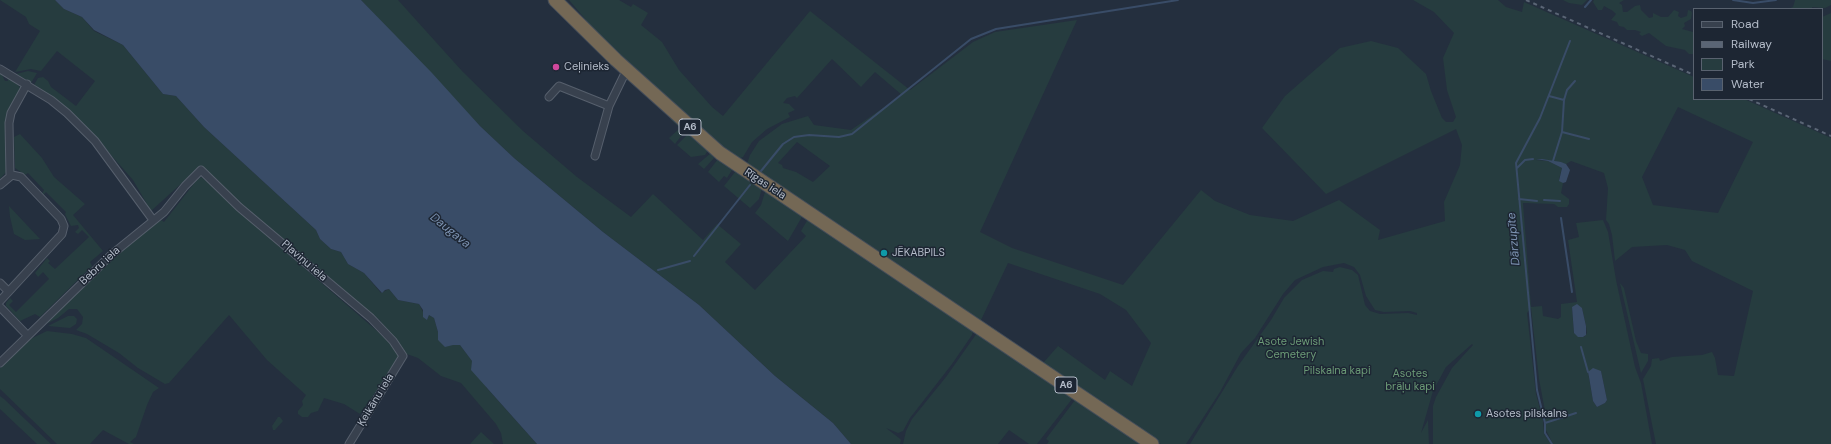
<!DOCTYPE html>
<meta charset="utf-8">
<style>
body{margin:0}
#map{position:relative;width:1831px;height:444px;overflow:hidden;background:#242f3e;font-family:"DM Sans",sans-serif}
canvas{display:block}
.legend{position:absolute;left:1693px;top:8px;width:130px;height:92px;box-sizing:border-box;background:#1d2633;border:1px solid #59626f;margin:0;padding:5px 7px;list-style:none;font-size:12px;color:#b4bcc9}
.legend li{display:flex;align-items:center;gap:8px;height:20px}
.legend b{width:20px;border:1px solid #59626f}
</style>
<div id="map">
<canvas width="1831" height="444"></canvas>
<ul class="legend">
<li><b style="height:5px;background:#38414e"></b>Road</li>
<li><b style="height:5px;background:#5a6575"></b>Railway</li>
<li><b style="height:11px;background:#263c3f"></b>Park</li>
<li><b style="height:11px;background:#394c67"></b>Water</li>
</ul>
</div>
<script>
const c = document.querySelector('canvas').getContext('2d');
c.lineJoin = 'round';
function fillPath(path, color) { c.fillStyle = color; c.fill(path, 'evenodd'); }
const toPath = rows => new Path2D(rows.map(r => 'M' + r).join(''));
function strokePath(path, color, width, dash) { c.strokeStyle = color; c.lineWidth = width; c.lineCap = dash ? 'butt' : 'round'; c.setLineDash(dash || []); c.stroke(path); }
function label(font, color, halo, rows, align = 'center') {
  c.font = font + ' "DM Sans",sans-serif'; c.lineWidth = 3; c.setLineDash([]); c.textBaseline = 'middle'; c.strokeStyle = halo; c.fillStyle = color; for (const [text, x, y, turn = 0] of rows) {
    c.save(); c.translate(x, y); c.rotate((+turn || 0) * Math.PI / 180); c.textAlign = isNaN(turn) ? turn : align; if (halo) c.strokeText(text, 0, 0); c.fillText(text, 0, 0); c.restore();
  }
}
fillPath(toPath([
 [0,0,55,0,64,9,82,17,94,31,123,45,163,94,176,96,204,127,316,230,320,239,331,249,341,252,348,264,364,273,381,293,389,289,398,300,419,304,427,320,429,315,434,318,438,332,438,340,460,345,472,361,486,387,537,444,503,444,501,433,496,424,461,383,441,376,418,358,404,353,382,328,380,320,371,315,258,220,202,168,194,172,151,211,133,180,95,137,34,85,38,78,43,77,48,81,51,87,76,106,95,81,57,51,41,71,31,69,15,72,40,31,29,24,26,17],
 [361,0,398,0,462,71,523,131,577,177,631,217,653,194,703,240,717,224,741,244,725,262,755,290,806,236,801,231,808,219,973,330,972,335,952,364,910,418,903,431,898,433,886,428,899,438,901,440,900,444,851,444,833,423,775,376,699,305,603,232,514,158,480,126],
 [569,0,619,0,631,7,633,4,648,13,641,25,662,42,679,70,712,107,723,116,810,11,910,90,973,42,995,32,1077,20,980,232,1012,248,1123,285,1201,190,1215,201,1250,215,1293,221,1339,200,1380,230,1378,240,1445,221,1444,202,1460,165,1462,145,1456,129,1326,194,1262,128,1285,96,1340,48,1371,41,1398,48,1426,74,1431,91,1442,118,1446,122,1453,122,1456,117,1447,90,1443,58,1454,33,1434,12,1413,0,1498,0,1506,7,1522,12,1524,2,1694,77,1694,99,1744,99,1831,138,1831,444,1656,444,1643,379,1651,366,1652,359,1659,358,1660,361,1672,357,1702,355,1712,352,1715,358,1718,375,1734,376,1753,291,1692,261,1685,250,1667,245,1632,247,1615,261,1612,235,1609,224,1606,220,1608,188,1604,173,1571,161,1566,164,1542,159,1536,160,1548,161,1562,168,1559,179,1563,183,1561,193,1569,199,1569,204,1567,207,1558,207,1554,204,1523,203,1531,307,1542,306,1543,316,1558,319,1561,317,1561,304,1577,302,1568,240,1579,237,1576,223,1603,220,1608,232,1616,280,1635,367,1641,383,1652,444,1553,444,1545,428,1545,411,1539,379,1531,308,1527,313,1536,394,1543,421,1544,434,1551,444,1433,444,1433,406,1436,397,1452,368,1473,345,1472,344,1446,367,1433,391,1421,433,1428,420,1429,444,1190,444,1238,366,1271,320,1284,298,1302,280,1323,271,1333,272,1334,269,1340,267,1352,270,1358,275,1365,305,1370,311,1380,314,1408,313,1417,315,1417,313,1410,311,1384,312,1375,310,1366,296,1360,275,1354,267,1344,263,1323,267,1295,280,1283,294,1255,338,1241,353,1220,392,1186,444,1161,444,1041,362,1044,362,1058,346,1105,380,1110,371,1132,386,1151,343,1126,310,1100,294,1008,263,981,320,1038,359,1036,359,747,164,750,155,759,141,782,124,808,116,814,125,851,130,902,95,875,72,861,87,832,59,797,98,795,96,787,98,783,103,789,104,795,110,788,113,790,117,767,129,752,142,743,157,738,159,715,143,585,23,586,20],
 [1678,107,1753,142,1718,213,1653,205,1642,177],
 [797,142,830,166,813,182,796,172,783,168,782,165,778,163],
 [1572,307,1582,308,1586,326,1587,333,1584,337,1580,337,1574,333],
 [1601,371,1607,400,1605,403,1597,407,1593,401,1588,372],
 [1563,0,1587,0,1582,5,1569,3],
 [1594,0,1624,0,1619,3,1622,5,1623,12,1627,12,1635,6,1640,5,1641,10,1649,18,1653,17,1653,13,1661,17,1668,17,1674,10,1679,12,1678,16,1681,18,1687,16,1688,10,1691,11,1692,13,1691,19,1684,23,1685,26,1682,29,1693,32,1694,34,1694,54,1689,54,1685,50,1666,46,1649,33,1642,36,1639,34,1641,32,1635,30,1627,30,1624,27,1619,26,1617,22,1611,20,1616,14,1613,11,1604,6,1602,10,1598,10,1593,2],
 [1795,0,1831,0,1831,5,1825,8,1812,7,1812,9,1788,9,1793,7],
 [1831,13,1831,61,1822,59,1822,17],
 [0,71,5,81,8,81,7,77,16,82,20,88,10,110,8,170,0,179],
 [28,71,37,73,31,83,16,74],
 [672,118,685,131,675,144,669,138,680,128,670,119],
 [689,133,708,150,705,155,691,157,677,145],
 [20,134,42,158,54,177,85,204,73,215,103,251,90,262,92,266,40,317,35,314,20,321,6,306,6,303,10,298,13,301,9,305,16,312,49,279,43,272,38,277,35,273,47,258,50,261,48,263,55,269,89,237,82,230,78,234,75,232,79,228,78,225,71,226,65,214,66,212,46,192,43,195,42,194,44,190,28,173,25,175,15,168,14,137],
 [711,153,714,158,704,169,698,164],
 [718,159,732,170,727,178,724,176,719,182,708,172],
 [735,172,742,174,762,188,759,199,750,208,724,186],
 [201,177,215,187,258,228,392,344,400,357,360,414,344,404,324,398,318,411,311,413,308,417,302,417,298,414,298,411,303,405,302,401,306,395,267,360,229,315,169,383,165,384,138,368,119,353,87,334,76,330,82,324,83,317,77,309,69,309,58,318,44,325,89,279,139,235,161,220,164,222,196,181],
 [765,192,768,192,803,215,788,241,755,213,761,205],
 [9,206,40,239,25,240,14,234,10,217],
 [1620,283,1624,288,1636,341,1641,353,1648,354,1648,361,1641,373],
 [68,316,74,316,77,319,76,324,70,328,48,326],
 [47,331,72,334,86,338,159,388,153,392,147,405,136,437,130,442,134,444,129,444,103,430,90,444,57,444,0,389,0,368,26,341],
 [977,333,1072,398,1072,399,1037,444,1029,444,1009,430,998,444,903,444,906,431,912,419,946,377],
 [0,396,4,399,51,444,37,444,0,409],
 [1075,400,1142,444,1047,444,1049,441,1046,439],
 [278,417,280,417,283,421,275,430,273,430,272,426],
 [481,432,494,444,470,444]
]), '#263c3f');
fillPath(toPath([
 [55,0,361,0,432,73,480,126,514,158,603,232,699,305,775,376,833,423,851,444,537,444,471,370,472,361,460,345,453,345,445,347,438,340,438,332,434,318,429,315,427,320,423,317,423,310,419,304,398,300,389,289,385,290,382,293,364,273,348,264,341,252,331,249,320,239,316,230,204,127,176,96,163,94,123,45,94,30,82,17,64,9],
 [1536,159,1542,159,1561,162,1566,164,1570,170,1566,182,1563,183,1559,181,1562,168,1548,161],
 [1577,304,1582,308,1586,326,1586,335,1583,337,1578,337,1574,333,1572,307],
 [1593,368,1601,371,1607,400,1605,403,1597,407,1593,401,1589,377,1588,372]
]), '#394c67');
strokePath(toPath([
 [1733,0,1753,3,1776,0],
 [1585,7,1591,0],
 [1549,96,1564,100,1562,132,1553,161],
 [1564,100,1567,90,1575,81],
 [1562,132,1589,139],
 [1517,168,1525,160,1533,159],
 [761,171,783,144,794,137,809,135,839,137,852,134,971,39,996,29,1178,0],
 [1519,199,1537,201],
 [1544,200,1560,201],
 [1561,218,1572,292],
 [694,256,750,185],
 [658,270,690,261],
 [1581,347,1588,372],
 [1545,423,1576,413],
 [1552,444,1545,433,1545,423,1537,390,1516,163,1540,118,1570,41]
]), '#394c67', 2);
const street = toPath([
 [0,69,51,100,67,113,95,141,153,220],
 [549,97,559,86,609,106],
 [595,156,609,106,627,69],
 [10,175,9,123,11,113,27,84],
 [0,185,12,175,21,177,61,219,64,226,62,234,0,301],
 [0,283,8,291],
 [0,307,27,335],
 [0,363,111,255,164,212,185,186,201,170,239,207,371,318,393,341,403,356,349,444]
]);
const highway = toPath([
 [555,0,616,60,720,153,1152,444]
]);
strokePath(street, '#565f6c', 9);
strokePath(highway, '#434c59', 15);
strokePath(street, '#38414e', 7);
strokePath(highway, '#746855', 13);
strokePath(toPath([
 [1526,0,1694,75],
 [1749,99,1831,136]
]), '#5a6575', 2, [4, 4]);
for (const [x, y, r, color] of [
 [556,67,4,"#d1479c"],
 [884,253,4,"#0f9aa8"],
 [1478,414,4,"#0f9aa8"]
]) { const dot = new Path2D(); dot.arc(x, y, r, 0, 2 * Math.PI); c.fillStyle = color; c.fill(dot); strokePath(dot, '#1d2633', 1.5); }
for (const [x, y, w] of [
 [690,127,22],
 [1066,385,22]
]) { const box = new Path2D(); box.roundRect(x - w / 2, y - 8, w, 16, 3); c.fillStyle = '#1d2633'; c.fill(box); strokePath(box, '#b4bcc9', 1); }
label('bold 10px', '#b4bcc9', null, [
 ["A6",690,127],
 ["A6",1066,385]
]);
label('11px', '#b4bcc9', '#1d2633', [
 ["Ceļinieks",564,67],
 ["JĒKABPILS",892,253],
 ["Asotes pilskalns",1486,414]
], 'left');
label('11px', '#b4bcc9', '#1d2633', [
 ["Rīgas iela",765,184,33],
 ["Pļaviņu iela",304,261,41],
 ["Bebru iela",100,266,-43],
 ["Ķeikānu iela",376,400,-59]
]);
label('11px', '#6b9a76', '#1d2633', [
 ["Asote Jewish",1291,342],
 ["Cemetery",1291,355],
 ["Pilskalna kapi",1337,371],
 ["Asotes",1410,374],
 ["brāļu kapi",1410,387]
]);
label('italic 12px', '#7c92b1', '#1d2633', [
 ["Daugava",450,231,39],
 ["Dārzupīte",1514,239,-95]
]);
</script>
